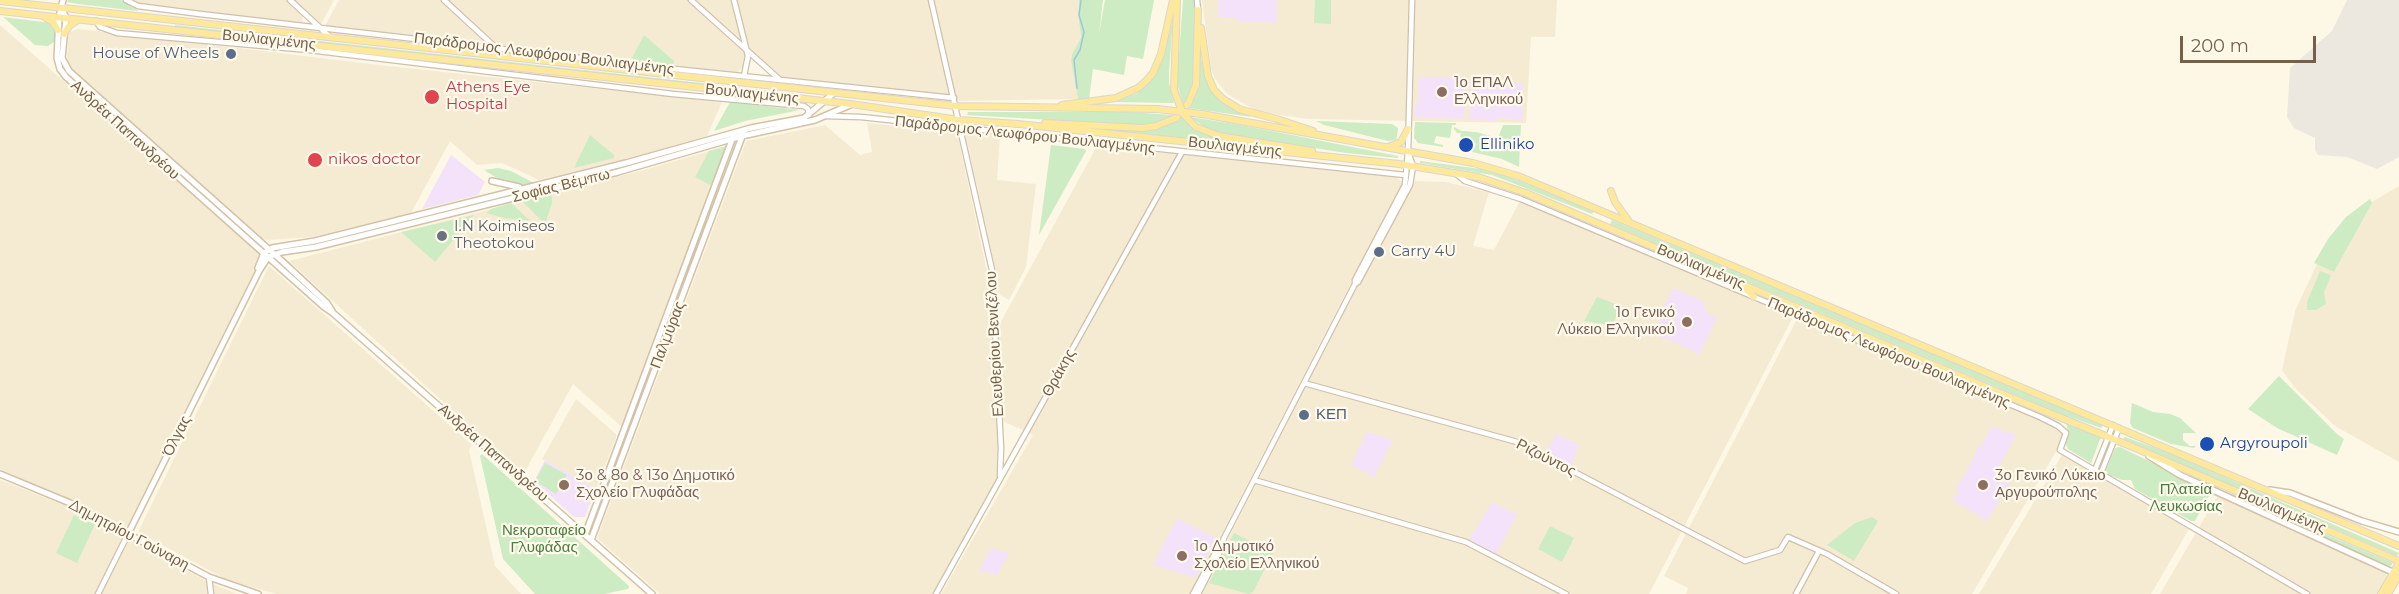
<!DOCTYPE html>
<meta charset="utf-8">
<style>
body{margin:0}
#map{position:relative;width:2399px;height:594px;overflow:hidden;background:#fdf7e5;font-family:Montserrat,sans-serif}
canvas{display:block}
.scale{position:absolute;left:2180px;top:36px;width:136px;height:27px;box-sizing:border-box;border:3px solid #776049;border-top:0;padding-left:8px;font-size:18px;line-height:21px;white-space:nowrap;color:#776049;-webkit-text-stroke:4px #fffaec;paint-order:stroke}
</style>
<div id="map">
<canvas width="2399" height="594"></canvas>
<div class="scale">200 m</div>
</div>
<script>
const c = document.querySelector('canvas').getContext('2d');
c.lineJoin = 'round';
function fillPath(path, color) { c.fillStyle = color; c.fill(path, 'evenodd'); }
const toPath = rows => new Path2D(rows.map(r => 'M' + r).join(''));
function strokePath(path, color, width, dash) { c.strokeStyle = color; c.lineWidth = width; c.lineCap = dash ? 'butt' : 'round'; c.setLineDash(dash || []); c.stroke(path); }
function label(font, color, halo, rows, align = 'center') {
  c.font = font + ' Montserrat,sans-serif'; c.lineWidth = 4.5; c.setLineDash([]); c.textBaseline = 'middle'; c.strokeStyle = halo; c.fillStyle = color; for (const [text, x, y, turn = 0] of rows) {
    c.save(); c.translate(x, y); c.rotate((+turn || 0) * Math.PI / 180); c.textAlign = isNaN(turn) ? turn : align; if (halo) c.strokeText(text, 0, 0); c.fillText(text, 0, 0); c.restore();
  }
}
fillPath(toPath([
 [136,0,288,0,303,15,302,24,154,6,138,3],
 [294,0,334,0,321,24],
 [339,0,1079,0,1078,14,1081,39,1072,54,1071,61,1078,99,958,101,780,78,746,48,745,64,738,72,734,73,325,26],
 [1202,0,1557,0,1555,37,1531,37,1526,123,1308,119,1259,112,1227,94,1215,79,1211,68],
 [0,25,262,256,127,527,0,469],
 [79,29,379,65,722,102,707,136,650,153,539,180,502,163,477,165,450,141,411,213,312,237,266,240,256,235,69,68,67,57,69,32],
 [867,123,957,132,988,276,1000,479,934,594,660,594,597,538,746,141,825,125,860,155,872,152],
 [965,133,1000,136,997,180,1036,184,1026,267,1009,300,997,293,996,273],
 [727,146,623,428,573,384,523,475,289,261,644,170],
 [1097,146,1396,177,1403,182,1191,594,941,594,1033,435,1003,421,997,329],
 [1415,181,1445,182,1489,192,1473,246,1494,250,1521,199,1793,317,1649,594,1200,594,1338,323],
 [2399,186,2399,462,2335,426,2295,388,2282,370,2295,311,2317,264,2334,272,2372,202],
 [269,266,472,445,469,450,495,566,521,594,277,594,227,580,138,532],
 [1797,319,2042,420,2064,434,2064,438,1972,594,1686,594,1688,588,1664,576],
 [576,399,617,435,596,489,542,459],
 [2062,455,2189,529,2151,594,1979,594],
 [0,480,64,505,208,582,237,594,0,594],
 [2218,495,2385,572,2388,579,2380,594,2160,594]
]), '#f5ebd3');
fillPath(toPath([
 [2347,0,2399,0,2399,157,2377,169,2347,157,2318,155,2315,150,2315,138,2294,128,2287,117,2290,68,2332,31]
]), '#ede8df');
fillPath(toPath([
 [1219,0,1277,0,1276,23,1237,21,1237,18,1218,17],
 [1419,77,1467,78,1464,119,1414,117,1415,104,1418,104],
 [1470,82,1523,83,1522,121,1497,117,1497,121,1470,120],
 [451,155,485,182,478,195,422,209],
 [1673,288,1703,301,1706,312,1717,318,1699,355,1685,347,1650,333,1654,325,1658,323,1666,309,1663,307],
 [1993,427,2016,435,1995,474,2010,483,1987,521,1953,500,1958,492,1956,487,1964,476,1980,445,1982,445,1990,429],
 [1367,432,1393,440,1374,477,1351,465],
 [1556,434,1579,445,1571,467,1545,454],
 [545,460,596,489,585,517,574,517,534,481],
 [1492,502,1517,515,1496,554,1469,540],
 [1177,518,1216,538,1196,578,1153,565],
 [991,548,1009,553,997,575,979,571]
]), '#f4e2fa');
fillPath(toPath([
 [68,0,121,0,138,11,78,4,67,2],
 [1079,0,1103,0,1099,34,1105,0,1154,0,1143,59,1127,56,1124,75,1093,69,1089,99,1078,99,1071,61,1072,54,1081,38,1078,14],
 [1183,0,1194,0,1195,78,1184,107,1177,83],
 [1315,0,1331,0,1331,24,1314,23],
 [3,17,51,23,56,30,55,41,48,46,35,45],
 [1173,19,1169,71,1169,83,1174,103,1115,102,1138,93,1151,80,1165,51],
 [175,25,801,94,800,97,175,27],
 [644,35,674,61,673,66,632,62,632,58],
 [1199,49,1206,80,1213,93,1223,103,1252,117,1188,108,1192,100],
 [730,102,800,110,745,121,714,131],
 [968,112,1131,112,1173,115,1161,122,1137,125,967,115],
 [1181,116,1188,124,1205,134,1218,139,1247,144,1247,146,1105,130,1137,130],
 [1190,117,1241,125,1398,156,1398,158,1346,153,1218,133,1209,130],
 [1316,121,1392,124,1398,128,1397,137,1396,140,1388,141,1324,125],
 [1415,122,1456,123,1456,125,1452,125,1450,138,1436,136,1434,143,1443,145,1443,147,1418,143,1414,138],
 [1503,125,1521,125,1519,167,1502,159,1468,151,1475,148,1476,144,1469,138,1460,137,1461,133,1457,133,1454,129,1454,127,1462,131,1476,132,1498,138],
 [590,135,614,155,614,158,574,168],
 [1051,145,1085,149,1086,151,1039,235],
 [727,146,712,186,695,177,709,151],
 [1420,161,1481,169,1502,174,1594,211,1592,214,1492,175,1420,163],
 [498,168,511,171,534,183,521,186,502,181,484,170],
 [552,193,552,203,545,224,523,202,524,200],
 [2370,199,2372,203,2334,272,2314,263,2328,239,2346,217],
 [511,203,530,221,504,218,486,213,491,209],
 [474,215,435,262,401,232],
 [1612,220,1708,260,2103,425,2101,428,2056,412,1610,224],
 [2320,271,2331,275,2324,293,2326,304,2316,310,2307,310,2307,302],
 [1597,297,1618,305,1614,326,1584,321],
 [2279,376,2337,434,2344,439,2337,455,2277,428,2248,409],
 [2132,403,2153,412,2170,414,2180,418,2196,433,2183,433,2183,440,2190,446,2196,446,2194,448,2171,444,2133,428,2130,423],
 [2066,422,2101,437,2091,463,2068,449,2065,442,2068,432],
 [2125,437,2169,453,2399,553,2397,556,2123,439],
 [2120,447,2208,490,2210,494,2195,521,2191,521,2135,489,2131,480,2122,480,2109,475,2106,470,2115,448],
 [482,454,629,586,628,589,604,594,535,594,503,559,480,456],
 [545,463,567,475,556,494,535,481],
 [2229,493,2393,563,2391,566,2384,565],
 [74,515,95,524,77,563,56,553],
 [1872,517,1878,521,1854,561,1827,545,1855,523],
 [1550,526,1574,538,1562,562,1538,549],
 [1234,533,1273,553,1253,592,1249,594,1209,583]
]), '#cdecc3');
strokePath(toPath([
 [1077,88,1074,60,1080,50,1084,32,1079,15,1081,0]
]), '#9ec8da', 1.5);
const tertiary = toPath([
 [126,0,138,6,200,14,684,70,954,98],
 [290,0,330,37],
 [444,0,495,47],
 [691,0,780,80],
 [734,0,748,56,744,76],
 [931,0,992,270,1001,448,1000,476],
 [1197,0,1198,10],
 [96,21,100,27,117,33,309,50,673,94,804,106,808,109,809,115],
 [826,116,861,117,1405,175],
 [1455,173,1465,181,1521,199,2040,417,2058,426,2066,433,2060,450,2307,594],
 [1355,284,1355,280,1405,185,1408,152,1412,0],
 [1304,383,1517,442,1745,561,1780,550,1788,537,1827,554,1896,594],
 [2095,470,2113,425],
 [2101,473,2119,428],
 [1254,480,1466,542,1566,594],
 [209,577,211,594],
 [98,594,128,534],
 [936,594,1182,152],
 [1193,594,1220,544],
 [1198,594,1219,553,1224,538,1355,284,1358,282,1410,185,1413,166,1408,152],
 [1796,594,1819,551]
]);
const secondary = toPath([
 [63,0,59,17,57,58,60,69,66,77,324,307,333,313,652,594],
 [62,9,66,18,62,58,69,71,282,261,327,303,332,311],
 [492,181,519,187],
 [258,268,264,253,272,248,315,241,626,163,751,128,804,118,834,93],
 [2149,456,2180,475,2399,575],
 [0,474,70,503,209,577,258,594],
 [2270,490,2290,493,2362,521,2399,532],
 [128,534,259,271,268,257,282,252,316,247,618,172,742,136,815,120,850,105],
 [585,535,733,137],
 [591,540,743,134]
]);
const primary = toPath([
 [0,1,956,106,1157,109],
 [0,11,851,104,959,120,1018,124,1399,164,1478,177,1526,193,1998,392,2140,450,2399,561],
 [46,18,53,22,58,30],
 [1201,28,1208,76,1214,90,1223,99,1239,109,1277,119,1313,131],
 [64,34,69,26,78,20],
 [1174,90,1177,0],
 [1062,105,1116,98,1138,88,1146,81,1153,73,1161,54,1173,0],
 [1202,114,1473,163,1518,176,2399,546],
 [1045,123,1143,128,1156,126,1176,118,1188,104,1196,85,1198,10],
 [1196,127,1219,136,1312,151],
 [1388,147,1401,142,1408,129],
 [1611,191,1615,202,1628,220],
 [1744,287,1754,297],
 [1778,307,1792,306],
 [2381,594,2399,563],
 [2388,594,2399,575]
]);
strokePath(tertiary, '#cfc0ab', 7);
strokePath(secondary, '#d3c2a8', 8);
strokePath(primary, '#dcd6d0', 8);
strokePath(tertiary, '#fff', 4.5);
strokePath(secondary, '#fff', 5);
strokePath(primary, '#fee89b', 6);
const primaryBridge = toPath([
 [1174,90,1183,114,1196,127],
 [1157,109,1202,114]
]);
strokePath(primaryBridge, '#dcd6d0', 8, []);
strokePath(primaryBridge, '#fee89b', 6);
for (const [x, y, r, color] of [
 [231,54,6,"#5c6f8a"],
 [1442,92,6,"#8d6e63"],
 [432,97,8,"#e0444e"],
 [1466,145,8,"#1a4fb4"],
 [315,160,8,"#e0444e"],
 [442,236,6,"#6b7280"],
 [1379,252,6,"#5c6f8a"],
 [1687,322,6,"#8d6e63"],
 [1304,415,6,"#5c6f8a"],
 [2207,444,8,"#1a4fb4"],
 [564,485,6,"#8d6e63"],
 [1983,485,6,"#8d6e63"],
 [1182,556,6,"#8d6e63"]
]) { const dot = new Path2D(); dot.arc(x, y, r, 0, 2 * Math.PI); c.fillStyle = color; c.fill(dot); strokePath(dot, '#fffaec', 2); }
label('15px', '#776049', '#fffaec', [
 ["Βουλιαγμένης",269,40,6],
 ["Παράδρομος Λεωφόρου Βουλιαγμένης",544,54,7],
 ["Βουλιαγμένης",752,94,6],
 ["Ανδρέα Παπανδρέου",125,130,42],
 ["Παράδρομος Λεωφόρου Βουλιαγμένης",1025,135,6],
 ["Βουλιαγμένης",1235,147,6],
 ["Σοφίας Βέμπω",561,186,-14],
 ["Βουλιαγμένης",1701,267,23],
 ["Παλμύρας",668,335,-69],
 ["Ελευθερίου Βενιζέλου",995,344,-93],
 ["Παράδρομος Λεωφόρου Βουλιαγμένης",1889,353,23],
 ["Θράκης",1059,373,-61],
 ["Όλγας",177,436,-63],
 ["Ανδρέα Παπανδρέου",493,453,41],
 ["Ριζούντος",1546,458,27],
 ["Βουλιαγμένης",2282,511,23],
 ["Δημητρίου Γούναρη",129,535,28]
]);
label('15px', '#4e5e75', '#fffaec', [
 ["House of Wheels",219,54,"right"],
 ["Carry 4U",1391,252],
 ["ΚΕΠ",1316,415]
], 'left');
label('15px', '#785e54', '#fffaec', [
 ["1ο ΕΠΑΛ",1454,83],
 ["Ελληνικού",1454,100],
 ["1ο Γενικό",1675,313,"right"],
 ["Λύκειο Ελληνικού",1675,330,"right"],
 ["3ο & 8ο & 13ο Δημοτικό",576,476],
 ["Σχολείο Γλυφάδας",576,493],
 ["3ο Γενικό Λύκειο",1995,476],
 ["Αργυρούπολης",1995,493],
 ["1ο Δημοτικό",1194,547],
 ["Σχολείο Ελληνικού",1194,564]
], 'left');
label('15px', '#be3a42', '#fffaec', [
 ["Athens Eye",446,88],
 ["Hospital",446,105],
 ["nikos doctor",328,160]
], 'left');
label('15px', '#164399', '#fffaec', [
 ["Elliniko",1480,145],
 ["Argyroupoli",2220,444]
], 'left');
label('15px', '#5b616d', '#fffaec', [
 ["I.N Koimiseos",454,227],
 ["Theotokou",454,244]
], 'left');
label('15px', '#497e40', '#fffaec', [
 ["Πλατεία",2186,490],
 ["Λευκωσίας",2186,507],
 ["Νεκροταφείο",544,531],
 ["Γλυφάδας",544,548]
]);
</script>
